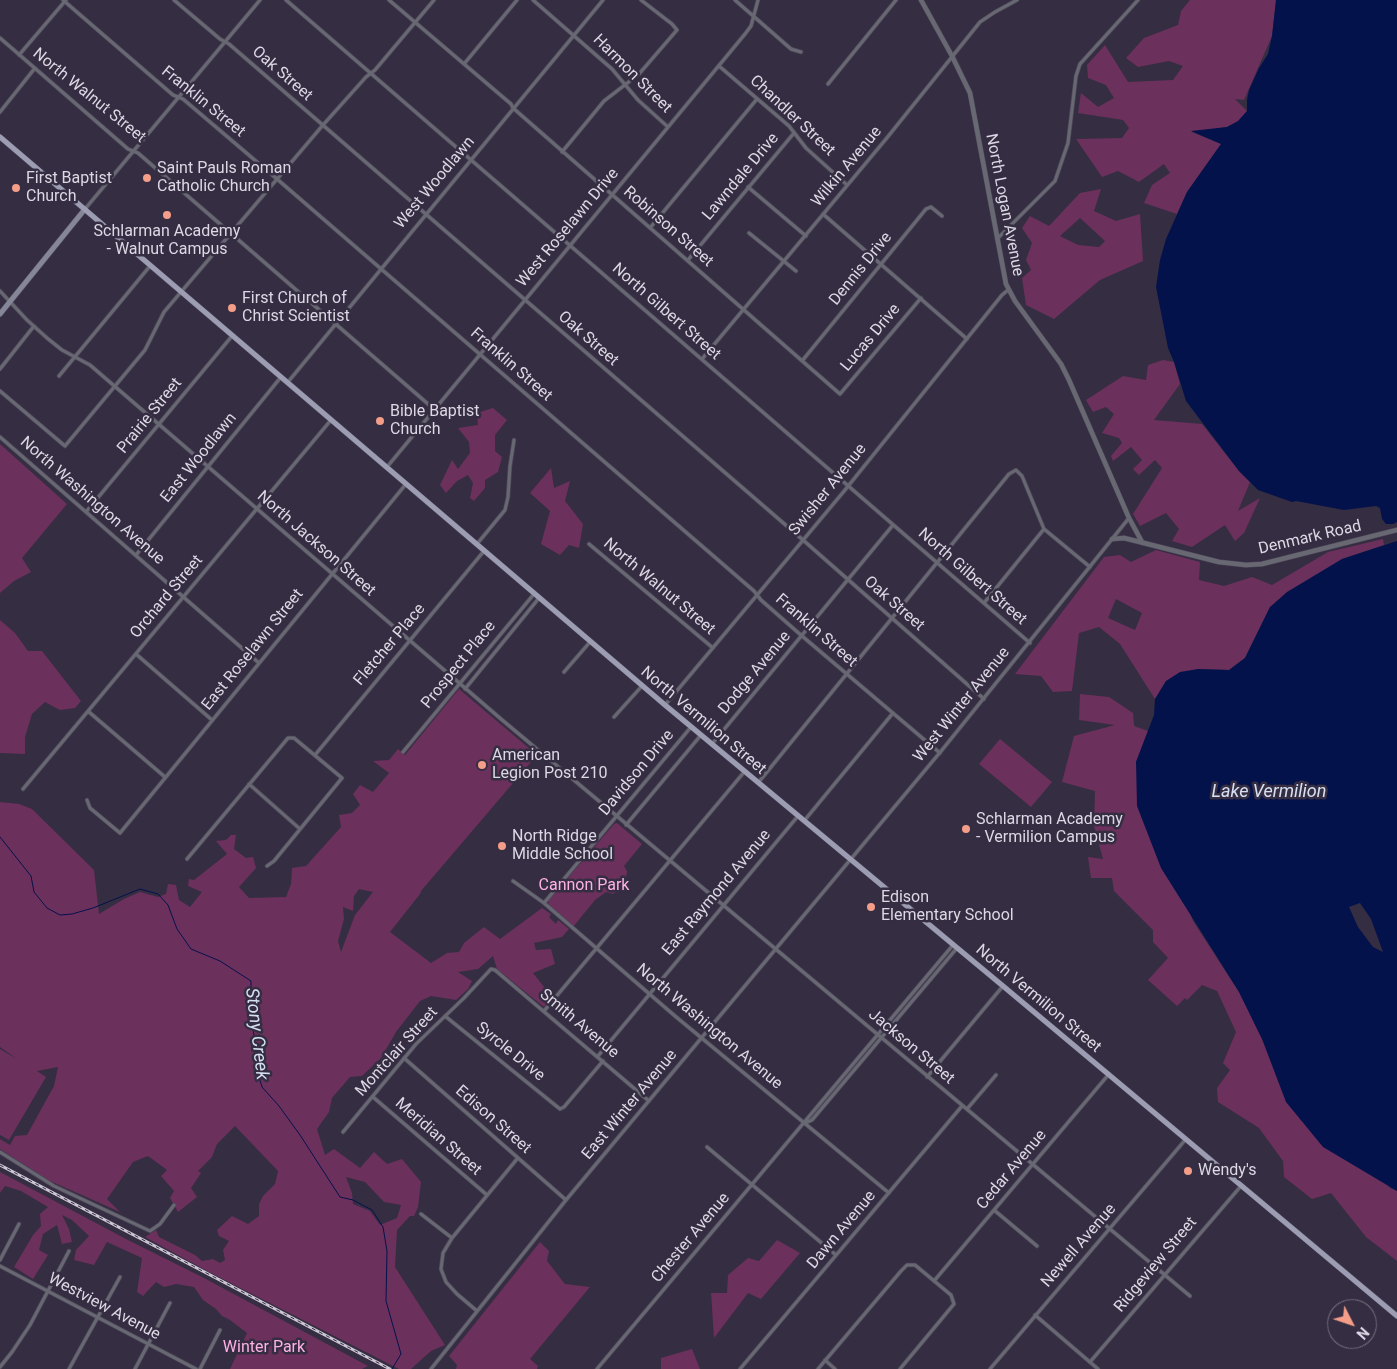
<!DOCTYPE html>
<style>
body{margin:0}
#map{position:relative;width:1397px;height:1369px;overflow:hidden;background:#352d42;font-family:Roboto,sans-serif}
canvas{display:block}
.north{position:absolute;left:1327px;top:1299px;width:50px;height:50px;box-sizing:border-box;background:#352d42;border:1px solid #787183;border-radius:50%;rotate:131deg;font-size:14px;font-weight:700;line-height:20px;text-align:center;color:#ddd8e5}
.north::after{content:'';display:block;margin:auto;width:18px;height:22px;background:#f49e8a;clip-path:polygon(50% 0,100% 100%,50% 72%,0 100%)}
</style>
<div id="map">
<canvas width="1397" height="1369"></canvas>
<div class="north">N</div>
</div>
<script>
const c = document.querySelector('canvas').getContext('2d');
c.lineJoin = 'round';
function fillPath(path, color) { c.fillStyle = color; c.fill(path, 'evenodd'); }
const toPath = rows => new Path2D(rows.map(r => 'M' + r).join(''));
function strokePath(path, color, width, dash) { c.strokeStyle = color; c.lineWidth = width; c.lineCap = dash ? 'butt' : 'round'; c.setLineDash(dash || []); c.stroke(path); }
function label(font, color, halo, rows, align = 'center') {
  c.font = font + ' Roboto,sans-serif'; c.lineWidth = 5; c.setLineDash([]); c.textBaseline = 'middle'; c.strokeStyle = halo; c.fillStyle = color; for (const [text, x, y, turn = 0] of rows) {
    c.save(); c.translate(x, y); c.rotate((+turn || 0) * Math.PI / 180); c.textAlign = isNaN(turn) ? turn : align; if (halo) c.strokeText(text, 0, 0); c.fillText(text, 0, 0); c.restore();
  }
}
fillPath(toPath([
 [1190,0,1276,0,1272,36,1244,100,1235,99,1247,111,1239,121,1227,127,1192,132,1221,144,1187,192,1177,214,1144,203,1152,185,1170,173,1164,164,1139,182,1118,171,1102,177,1076,139,1122,138,1129,128,1123,120,1078,113,1081,93,1098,107,1114,98,1106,85,1088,78,1087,65,1105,45,1128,82,1173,80,1183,66,1169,61,1138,67,1126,58,1144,38,1178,25,1181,11],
 [1101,189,1094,211,1116,221,1140,214,1143,261,1100,280,1054,319,1026,305,1022,278,1031,270,1026,260,1032,243,1022,228,1030,216,1049,226,1080,193],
 [1080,218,1105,241,1099,247,1078,245,1060,236],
 [1163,360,1174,362,1180,384,1154,420,1202,424,1239,471,1250,482,1238,511,1260,498,1244,533,1235,541,1225,525,1192,547,1172,541,1179,529,1166,513,1140,526,1133,514,1162,468,1155,460,1139,475,1133,469,1142,460,1131,447,1113,461,1111,456,1122,443,1119,438,1102,433,1114,414,1106,407,1093,412,1086,400,1123,376,1146,380,1148,365],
 [493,408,507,420,495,435,495,451,502,457,498,472,485,480,485,488,474,501,470,498,473,483,468,475,457,481,446,493,440,485,452,460,458,469,470,453,469,442,458,428,478,425,477,413],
 [0,444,67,504,22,558,31,572,14,581,0,593],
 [551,468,554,488,570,481,565,501,583,524,579,548,569,545,560,555,541,544,550,511,530,493],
 [1383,539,1384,545,1342,559,1270,607,1245,658,1229,670,1198,669,1166,681,1155,699,1120,644,1099,627,1079,633,1072,691,1053,692,1041,676,1015,674,1104,557,1120,555,1131,562,1156,550,1200,562,1199,580,1224,586,1252,577,1272,585,1328,552],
 [1116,599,1142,613,1135,630,1108,618],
 [0,620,15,633,28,651,42,651,81,701,75,708,60,710,45,702,32,714,25,737,25,754,0,753],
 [459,689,537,755,421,891,420,894,390,932,431,963,447,953,459,952,464,943,484,927,500,939,542,908,551,914,549,917,556,924,558,920,569,929,562,937,534,943,536,950,551,949,555,964,533,973,552,997,544,1007,497,969,493,956,478,969,458,972,472,981,468,989,456,1000,431,996,420,1001,396,1032,381,1058,362,1076,350,1077,332,1098,329,1112,317,1129,325,1155,334,1149,360,1168,374,1152,387,1164,402,1159,421,1182,418,1207,414,1216,410,1216,397,1230,395,1267,445,1345,431,1351,411,1369,399,1369,207,1271,145,1237,156,1230,159,1237,195,1255,202,1261,213,1259,220,1263,225,1260,223,1250,229,1241,219,1236,217,1230,232,1216,248,1224,259,1216,259,1204,263,1196,275,1184,278,1171,235,1126,217,1144,212,1157,198,1171,201,1173,191,1188,197,1197,178,1212,170,1198,174,1191,161,1176,167,1170,148,1156,133,1162,107,1199,120,1212,48,1180,0,1149,0,1139,10,1145,15,1136,27,1135,54,1086,58,1067,37,1071,46,1077,9,1140,0,1135,0,1049,17,1059,0,1047,0,802,19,804,32,809,94,870,99,914,124,899,140,892,158,897,166,894,168,884,176,885,179,900,190,907,202,892,188,886,189,879,194,880,227,854,216,841,226,840,231,835,236,835,234,849,246,858,253,857,256,868,239,887,249,898,286,897,291,884,292,868,306,866,341,827,339,815,352,813,360,805,353,794,360,785,373,792,389,773,373,761,389,760,398,749,405,755],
 [359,889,373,892,355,915,341,952,338,941,344,919,343,907,353,911,354,896],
 [346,1177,365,1182,384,1202,401,1205,397,1218,380,1225,370,1211,353,1204,352,1193],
 [1080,694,1109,697,1133,713,1134,726,1148,731,1136,762,1193,921,1239,992,1262,1039,1390,1188,1397,1191,1397,1261,1366,1237,1331,1193,1312,1199,1284,1177,1283,1161,1259,1128,1218,1102,1217,1088,1230,1070,1223,1063,1236,1032,1217,991,1202,985,1187,1000,1185,998,1177,1006,1148,980,1168,958,1153,942,1153,930,1114,891,1112,878,1091,878,1088,857,1103,859,1094,826,1095,791,1062,782,1074,736,1115,725,1079,720],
 [1000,739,1052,782,1031,807,979,764],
 [617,823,642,844,624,866,627,871,625,887,613,894,606,892,595,900,573,927,549,906,548,901,614,824],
 [0,1172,126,1239,204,1278,368,1366,362,1369,230,1369,247,1333,230,1320,222,1316,216,1309,203,1300,194,1287,176,1284,164,1287,156,1282,143,1296,137,1292,142,1258,107,1242,94,1265,74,1260,76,1250,89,1236,72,1220,62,1215,69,1229,72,1242,62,1244,57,1225,43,1234,39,1250,48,1255,33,1279,14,1267,33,1235,41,1226,40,1214,48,1207,21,1191,5,1186,0,1193],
 [777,1240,800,1253,761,1299,748,1293,714,1338,711,1293,727,1293,728,1275,748,1258,759,1261],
 [540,1242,549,1251,547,1261,565,1284,590,1287,530,1359,538,1366,537,1369,456,1369,457,1365,449,1356],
 [692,1349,700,1369,661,1369,661,1358]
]), '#6c305c');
fillPath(toPath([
 [1276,0,1397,0,1397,522,1393,524,1386,524,1382,519,1380,508,1376,506,1344,510,1296,501,1292,502,1258,490,1239,471,1186,401,1174,362,1168,348,1156,287,1160,260,1166,239,1187,192,1221,144,1191,131,1227,127,1238,121,1247,111,1247,100,1249,90,1259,68,1268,54,1272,36],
 [1397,541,1397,1191,1323,1147,1286,1102,1262,1039,1239,992,1161,868,1137,806,1136,762,1154,715,1155,699,1166,681,1180,672,1198,669,1229,670,1245,658,1270,607,1287,592,1342,559],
 [1360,903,1371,919,1383,952,1373,947,1358,927,1349,907]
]), '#04124c');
strokePath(toPath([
 [0,837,31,876,34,892,47,908,60,915,72,914,93,908,140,889,158,894,168,905,177,929,191,949,220,961,251,981,251,1004,257,1070,262,1087,279,1106,300,1135,340,1197,353,1200,372,1210,383,1227,387,1251,386,1301,401,1354,392,1369]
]), '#04124c', 1);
const minor = toPath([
 [63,0,173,95,183,99,277,179,754,591,761,600,802,636,940,753],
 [174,0,220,39,229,44,803,540,984,699],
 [286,0,1030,643],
 [389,0,511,104,513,108,840,394,921,298],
 [533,0,612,69,638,100,668,127],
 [735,0,791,49,801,52],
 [0,38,128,149,138,153,435,410],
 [19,55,66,0],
 [464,64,517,0],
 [719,66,789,126,806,148,847,185],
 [828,84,896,0],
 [0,112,35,68],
 [562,152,604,101,639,74,677,30,672,24,641,0],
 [748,187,806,236],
 [85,209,260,0],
 [823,214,967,339],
 [650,228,757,99],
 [749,233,796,271],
 [997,239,1055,181,1068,143,1076,76,1080,64,1138,0],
 [688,260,794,133],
 [0,291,27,320,47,338,62,350,90,365,501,719,1190,1296],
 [702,359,886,139,980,22,995,12,1017,0],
 [802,361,926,209,931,207,942,216],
 [0,369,34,326],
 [59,376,150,266],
 [288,382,603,0],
 [0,391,65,446,145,350,164,312,323,125,366,77,375,70,434,0],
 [0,437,259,663],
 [387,467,745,34,751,26,758,0],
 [86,512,232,336],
 [477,544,505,510,508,497,510,466,514,440],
 [589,544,713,648],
 [136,555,281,377],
 [984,603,1044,529],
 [136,654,212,720],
 [564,672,590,642],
 [465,689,539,598],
 [665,705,845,490,1002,295,1008,290],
 [89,712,165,777],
 [614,717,642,686],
 [712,744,893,525],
 [403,752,534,594],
 [315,755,484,551],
 [758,783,1009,474,1016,470,1022,476,1044,529,1090,567],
 [249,784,300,829],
 [23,789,331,420],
 [87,800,90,808,120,833,406,484],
 [804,821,893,713],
 [626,825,701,735],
 [187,859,288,738,294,738,342,778,274,861,267,866],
 [513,881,544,903,675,1016,889,1193],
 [544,903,691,727],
 [544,1011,745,771],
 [445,1016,560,1109,564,1107,603,1061],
 [598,1056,798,816],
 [404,1058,566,1200],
 [927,1077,1003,986],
 [373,1097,487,1195],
 [967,1109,996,1075],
 [805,1123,812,1120,957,948],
 [343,1132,416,1044,464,998,491,969,495,970,649,1101],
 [707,1147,836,1255],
 [0,1152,54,1186,150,1231,160,1224,174,1205],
 [994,1210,1037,1246],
 [421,1214,452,1238],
 [0,1260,19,1224],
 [0,1266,196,1369],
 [934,1281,1109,1074],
 [477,1311,457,1294,446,1282,441,1269,443,1253,452,1238,517,1159],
 [1035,1315,1098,1369],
 [825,1360,835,1369],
 [1090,1362,1241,1186],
 [0,1367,12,1352,30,1325,69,1251],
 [69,1369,120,1277],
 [135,1369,170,1303],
 [200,1369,220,1330],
 [431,1369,566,1200,942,750,1129,518],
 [597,1369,953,945],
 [740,1369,962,1106],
 [818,1369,901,1271,907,1265,915,1265,951,1295,954,1304,900,1369],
 [990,1369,1186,1139]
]);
const tertiary = toPath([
 [921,0,952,56,970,93,1006,284,1015,301,1061,364,1069,380,1129,518,1142,542],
 [1112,539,1124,538,1219,562,1246,565,1262,564,1397,530]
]);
const secondary = toPath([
 [0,314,85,209]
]);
const primary = toPath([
 [0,137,665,705,1003,986,1397,1316]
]);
strokePath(minor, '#50485c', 4.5);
strokePath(tertiary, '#50485c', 5.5);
strokePath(secondary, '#50485c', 6);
strokePath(primary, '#50485c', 6);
strokePath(minor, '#676872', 3);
strokePath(tertiary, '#676872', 4.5);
strokePath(secondary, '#858697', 5);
strokePath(primary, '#9c9db2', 5);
const rail = toPath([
 [0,1165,390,1369]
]);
strokePath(rail, '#ccc6d4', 3);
strokePath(rail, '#352d42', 1, [4]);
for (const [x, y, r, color] of [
 [147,178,5,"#f49e8a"],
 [16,188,5,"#f49e8a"],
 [167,215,5,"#f49e8a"],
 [232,308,5,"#f49e8a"],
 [380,421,5,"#f49e8a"],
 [482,765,5,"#f49e8a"],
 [966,829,5,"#f49e8a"],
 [502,846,5,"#f49e8a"],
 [871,907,5,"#f49e8a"],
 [1188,1171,5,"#f49e8a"]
]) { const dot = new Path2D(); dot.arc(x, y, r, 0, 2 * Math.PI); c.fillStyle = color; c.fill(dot); strokePath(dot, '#352d42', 2); }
label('16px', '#ddd8e5', '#352d42', [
 ["Oak Street",282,74,41],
 ["Harmon Street",632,74,45],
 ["North Walnut Street",89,96,39],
 ["Franklin Street",203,102,39],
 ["Chandler Street",792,116,43],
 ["Wilkin Avenue",847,167,-50],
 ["Lawndale Drive",741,177,-50],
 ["West Woodlawn",435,183,-50],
 ["North Logan Avenue",1004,205,79],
 ["Robinson Street",668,227,41],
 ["West Roselawn Drive",568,228,-50],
 ["Dennis Drive",861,269,-51],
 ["North Gilbert Street",666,312,41],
 ["Lucas Drive",871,338,-50],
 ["Oak Street",588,339,41],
 ["Franklin Street",511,365,41],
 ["Prairie Street",150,416,-51],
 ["East Woodlawn",199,458,-51],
 ["Swisher Avenue",828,490,-51],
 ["North Washington Avenue",92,501,41],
 ["Denmark Road",1310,538,-13],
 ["North Jackson Street",316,544,41],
 ["North Gilbert Street",972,577,41],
 ["North Walnut Street",659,587,40],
 ["Orchard Street",167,597,-50],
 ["Oak Street",894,604,41],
 ["Franklin Street",816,631,41],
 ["Fletcher Place",390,645,-50],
 ["East Roselawn Street",253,650,-51],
 ["Prospect Place",459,665,-51],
 ["Dodge Avenue",755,673,-50],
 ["West Winter Avenue",962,705,-51],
 ["North Vermilion Street",703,721,40],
 ["Davidson Drive",637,773,-50],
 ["East Raymond Avenue",717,893,-50],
 ["North Vermilion Street",1038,999,40],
 ["Smith Avenue",579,1024,40],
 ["North Washington Avenue",709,1027,40],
 ["Jackson Street",911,1047,40],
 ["Montclair Street",397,1052,-48],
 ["Syrcle Drive",510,1052,39],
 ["East Winter Avenue",630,1105,-50],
 ["Edison Street",493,1120,41],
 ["Meridian Street",438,1137,41],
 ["Cedar Avenue",1012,1170,-50],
 ["Dawn Avenue",842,1230,-50],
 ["Chester Avenue",691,1238,-50],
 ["Newell Avenue",1079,1246,-49],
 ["Ridgeview Street",1156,1265,-50],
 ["Westview Avenue",104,1307,28]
]);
label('16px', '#ddd8e5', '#352d42', [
 ["Saint Pauls Roman",157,169],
 ["Catholic Church",157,187],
 ["First Baptist",26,179],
 ["Church",26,197],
 ["Schlarman Academy",167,232,"center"],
 ["- Walnut Campus",167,250,"center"],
 ["First Church of",242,299],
 ["Christ Scientist",242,317],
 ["Bible Baptist",390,412],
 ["Church",390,430],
 ["American",492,756],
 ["Legion Post 210",492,774],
 ["Schlarman Academy",976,820],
 ["- Vermilion Campus",976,838],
 ["North Ridge",512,837],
 ["Middle School",512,855],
 ["Edison",881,898],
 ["Elementary School",881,916],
 ["Wendy's",1198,1171]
], 'left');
label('16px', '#fdb1e5', '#352d42', [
 ["Cannon Park",584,886],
 ["Winter Park",264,1348]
]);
label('italic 18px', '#d7e0f3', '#352d42', [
 ["Lake Vermilion",1269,792],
 ["Stony Creek",256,1034,83]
]);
</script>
